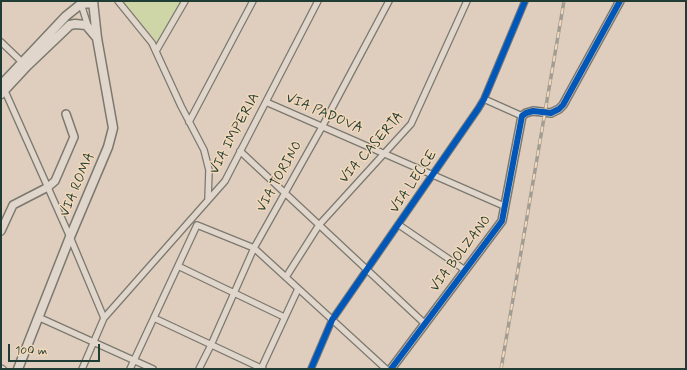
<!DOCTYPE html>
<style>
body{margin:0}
#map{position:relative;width:687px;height:370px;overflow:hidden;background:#dfcebd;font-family:Mynerve,sans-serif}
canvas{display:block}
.frame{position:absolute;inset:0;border:2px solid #1f3d34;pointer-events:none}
.scale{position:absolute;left:8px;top:344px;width:92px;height:18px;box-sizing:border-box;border:2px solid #1f3d34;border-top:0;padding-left:5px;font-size:12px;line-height:14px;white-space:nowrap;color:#1f3d34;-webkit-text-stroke:3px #f3d8ba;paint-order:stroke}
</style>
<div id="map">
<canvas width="687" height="370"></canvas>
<div class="frame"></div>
<div class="scale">100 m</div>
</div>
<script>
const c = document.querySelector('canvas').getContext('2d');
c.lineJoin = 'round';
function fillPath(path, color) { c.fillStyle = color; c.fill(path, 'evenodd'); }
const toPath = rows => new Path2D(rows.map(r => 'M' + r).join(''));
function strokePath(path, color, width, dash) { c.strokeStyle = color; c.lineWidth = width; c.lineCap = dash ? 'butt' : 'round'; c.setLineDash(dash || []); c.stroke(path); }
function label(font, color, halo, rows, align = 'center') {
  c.font = font + ' Mynerve,sans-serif'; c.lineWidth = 3; c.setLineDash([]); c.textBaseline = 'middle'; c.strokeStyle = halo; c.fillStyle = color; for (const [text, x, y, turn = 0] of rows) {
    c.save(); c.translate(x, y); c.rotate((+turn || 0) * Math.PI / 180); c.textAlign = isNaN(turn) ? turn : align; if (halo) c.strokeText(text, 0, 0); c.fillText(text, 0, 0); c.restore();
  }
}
fillPath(toPath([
 [123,1,183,1,160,42,157,42]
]), '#ced6a7');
const minor = toPath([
 [118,1,152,43,181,106,204,150,209,170,208,200],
 [81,4,89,29],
 [1,42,24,64],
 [156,51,185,1],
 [4,89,70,237,104,318,82,369],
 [484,99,522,116],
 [266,102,504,206],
 [189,122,253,1],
 [240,151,424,323],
 [399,225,465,270],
 [178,266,284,317],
 [286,277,319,225,411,124,467,1],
 [38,317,153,369],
 [104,318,225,181,318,1],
 [154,318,263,369],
 [1,368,3,369],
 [130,369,197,225,254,248,386,369],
 [199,369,211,345,254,248,322,127,389,1],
 [261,369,298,289],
 [311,369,332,320,478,109,484,99,525,1]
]);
const tertiary = toPath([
 [1,231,13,205,48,187,55,181,74,137,66,114],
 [391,369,502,221,522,116,526,113,533,111,551,113,559,109,563,105,620,1]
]);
const secondary = toPath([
 [1,85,66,16,81,4,93,3],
 [1,94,27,66,70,25,75,24,86,25,97,38],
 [18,369,70,237,108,147,113,128,97,38,93,1]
]);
strokePath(minor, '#7b796f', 8);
strokePath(tertiary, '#7b796f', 10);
strokePath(secondary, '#7b796f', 11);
strokePath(minor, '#e0d6cb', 5.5);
strokePath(tertiary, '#e0d6cb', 7);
strokePath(secondary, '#e0d6cb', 8);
const rail = toPath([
 [501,369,564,1]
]);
strokePath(rail, '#a19d93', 3.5);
strokePath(rail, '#f3d8ba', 2, [6]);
strokePath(toPath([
 [311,369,332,320,478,109,484,99,525,1],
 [391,369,502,221,522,116,526,113,533,111,551,113,559,109,563,105,620,1]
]), '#0057b8', 6);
label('14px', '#1f3d34', '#f3d8ba', [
 ["VIA PADOVA",324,114,23],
 ["VIA IMPERIA",235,134,-62],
 ["VIA CASERTA",372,148,-49],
 ["VIA TORINO",280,177,-61],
 ["VIA LECCE",414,182,-56],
 ["VIA ROMA",78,185,-67],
 ["VIA BOLZANO",461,254,-53]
]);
</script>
